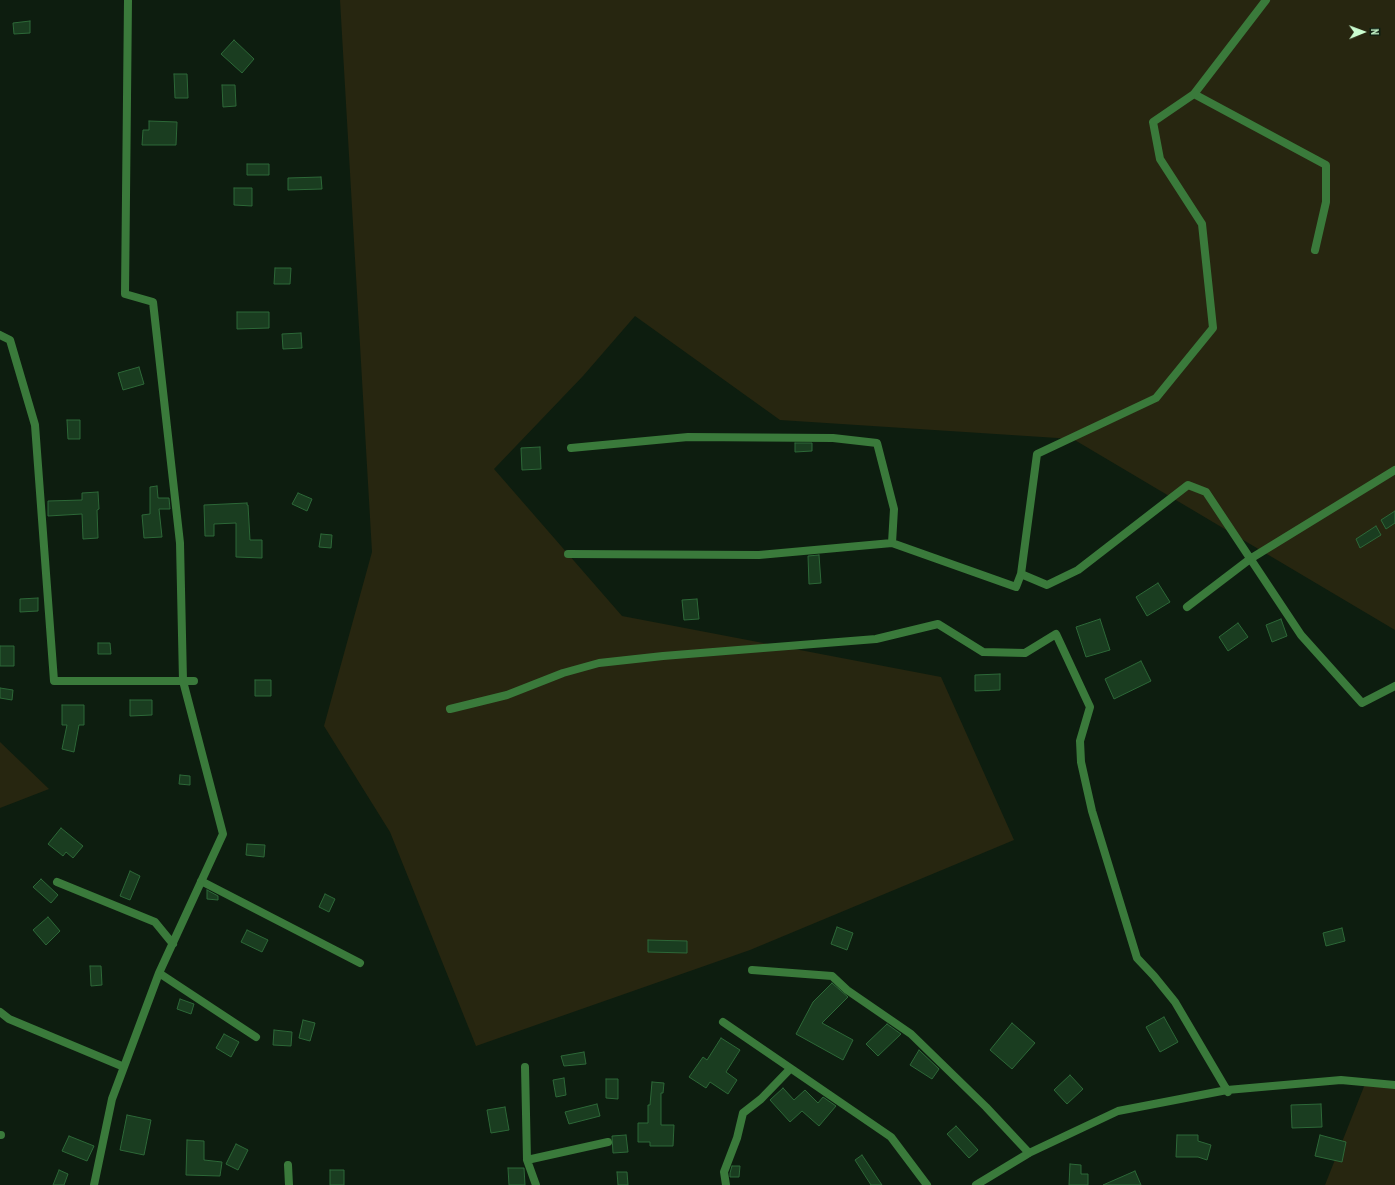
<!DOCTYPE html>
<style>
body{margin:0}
#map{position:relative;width:1395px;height:1185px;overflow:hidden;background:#0d1d0f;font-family:"PT Sans Narrow",sans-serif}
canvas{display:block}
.north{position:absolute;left:1343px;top:12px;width:40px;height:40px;-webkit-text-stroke:3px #0d1d0f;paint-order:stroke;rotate:89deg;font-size:11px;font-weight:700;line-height:16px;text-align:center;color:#cbfdd0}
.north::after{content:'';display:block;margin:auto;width:14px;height:18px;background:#cbfdd0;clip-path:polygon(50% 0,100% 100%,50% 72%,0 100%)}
</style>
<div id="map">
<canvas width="1395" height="1185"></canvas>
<div class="north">N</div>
</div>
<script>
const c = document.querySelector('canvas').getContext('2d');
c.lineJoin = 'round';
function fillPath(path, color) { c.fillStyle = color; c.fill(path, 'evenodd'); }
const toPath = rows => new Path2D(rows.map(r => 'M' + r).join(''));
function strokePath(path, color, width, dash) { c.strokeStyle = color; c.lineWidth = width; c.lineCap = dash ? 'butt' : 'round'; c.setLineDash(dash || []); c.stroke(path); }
fillPath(toPath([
 [340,0,1395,0,1395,630,1073,439,780,420,635,316,583,376,494,469,622,616,941,677,1014,840,750,950,476,1046,390,832,324,726,372,552],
 [0,742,49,789,0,808],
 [1367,1079,1395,1088,1395,1185,1325,1185]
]), '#272610');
const building = toPath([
 [30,21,30,33,14,34,13,23,30,21],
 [234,40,254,59,242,73,221,54,234,40],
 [174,74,187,74,188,98,175,98,174,74],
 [222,85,235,85,236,106,223,107,222,85],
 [149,121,177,122,176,145,142,145,143,130,149,130,149,121],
 [247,164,269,164,269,175,247,175,247,164],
 [321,177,322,189,288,190,288,178,321,177],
 [234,188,252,188,252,206,234,205,234,188],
 [275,268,291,268,290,284,274,284,275,268],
 [237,312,269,312,269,328,237,329,237,312],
 [301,333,302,348,283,349,282,334,301,333],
 [139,367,144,384,123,390,118,373,139,367],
 [67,420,80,420,80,439,68,439,67,420],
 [795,443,812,443,812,451,795,452,795,443],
 [540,447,541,469,522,470,521,448,540,447],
 [157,486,158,498,169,498,170,509,159,509,162,537,144,538,142,515,150,514,150,487,157,486],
 [98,492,99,509,97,510,98,538,83,539,82,514,48,516,48,501,82,500,82,493,98,492],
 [298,493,312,499,307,511,292,504,298,493],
 [247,503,247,505,248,505,250,540,262,540,262,558,236,557,236,523,214,524,214,536,205,536,204,505,247,503],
 [1395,511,1395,523,1386,529,1381,520,1395,511],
 [1376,526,1381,535,1360,548,1356,539,1376,526],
 [321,534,332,535,331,548,319,547,321,534],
 [819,555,821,583,809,584,808,556,819,555],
 [1158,583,1170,602,1147,616,1136,597,1158,583],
 [38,598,38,611,20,612,20,599,38,598],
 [697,599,699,619,684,620,682,600,697,599],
 [1100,619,1110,650,1086,657,1076,627,1100,619],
 [1281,619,1287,636,1272,642,1266,625,1281,619],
 [1238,623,1248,637,1228,651,1219,637,1238,623],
 [98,643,110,643,111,654,98,654,98,643],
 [0,646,14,646,14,666,0,666,0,646],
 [1141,661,1151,681,1114,699,1105,679,1141,661],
 [1000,674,1000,690,975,691,975,675,1000,674],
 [255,680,271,680,271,696,255,696,255,680],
 [0,688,13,690,12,700,0,698,0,688],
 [130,700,152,700,152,715,130,716,130,700],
 [62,705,84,705,84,725,79,725,74,752,62,749,67,725,62,725,62,705],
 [180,775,190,776,190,785,179,784,180,775],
 [61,828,83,846,73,858,66,852,63,856,48,844,61,828],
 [247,844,265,845,264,857,246,855,247,844],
 [130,871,140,876,130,900,120,896,130,871],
 [41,879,58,895,51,903,33,887,41,879],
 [207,890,218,896,218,900,207,899,207,890],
 [325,894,335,899,329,912,319,907,325,894],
 [48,917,60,931,46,945,33,930,48,917],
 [837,927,853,933,847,950,831,944,837,927],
 [1342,928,1345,941,1326,946,1323,933,1342,928],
 [247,930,268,940,262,952,241,942,247,930],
 [648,940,687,941,687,953,648,952,648,940],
 [90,966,101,966,102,985,91,986,90,966],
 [832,983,848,997,822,1023,853,1040,843,1060,796,1034,813,1002,832,983],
 [180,999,194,1004,191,1014,177,1009,180,999],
 [1164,1017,1178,1042,1160,1052,1146,1027,1164,1017],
 [303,1020,315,1023,310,1041,299,1038,303,1020],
 [1012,1023,1035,1043,1012,1069,990,1050,1012,1023],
 [887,1024,901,1034,878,1056,866,1044,887,1024],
 [274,1030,292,1032,291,1046,273,1045,274,1030],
 [224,1034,239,1042,231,1057,216,1048,224,1034],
 [721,1038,740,1050,726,1072,737,1080,728,1094,710,1082,706,1088,689,1077,703,1057,707,1060,721,1038],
 [919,1050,939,1069,932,1079,910,1065,919,1050],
 [584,1052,586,1064,564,1066,561,1056,584,1052],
 [1070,1075,1083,1089,1067,1104,1054,1090,1070,1075],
 [564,1078,566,1095,556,1097,553,1080,564,1078],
 [606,1079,618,1079,618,1099,606,1098,606,1079],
 [652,1082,664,1083,663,1093,661,1093,661,1125,674,1125,673,1146,650,1146,650,1142,638,1142,638,1123,648,1123,648,1105,650,1105,652,1082],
 [783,1088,794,1100,805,1090,818,1103,823,1097,836,1106,819,1126,802,1111,790,1122,770,1100,783,1088],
 [597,1104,600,1116,569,1124,565,1112,597,1104],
 [1321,1104,1322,1127,1292,1128,1291,1105,1321,1104],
 [505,1107,509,1130,491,1133,487,1110,505,1107],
 [127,1115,151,1120,144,1155,120,1150,127,1115],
 [956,1126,978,1150,969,1158,947,1134,956,1126],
 [626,1135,628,1152,613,1153,612,1136,626,1135],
 [1177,1135,1198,1135,1198,1141,1211,1145,1207,1160,1198,1157,1176,1157,1177,1135],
 [1320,1135,1346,1142,1342,1162,1315,1156,1320,1135],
 [69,1136,94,1146,87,1161,62,1151,69,1136],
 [187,1140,204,1141,204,1160,222,1162,220,1176,186,1175,187,1140],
 [236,1144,248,1150,238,1170,226,1164,236,1144],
 [862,1155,882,1185,871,1185,855,1160,862,1155],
 [1070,1164,1081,1165,1081,1174,1088,1174,1088,1185,1069,1185,1070,1164],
 [732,1166,740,1166,739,1177,730,1177,730,1173,732,1166],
 [508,1168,524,1168,525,1185,509,1185,508,1168],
 [59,1170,68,1174,64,1185,53,1185,59,1170],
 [330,1170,344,1170,344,1185,330,1185,330,1170],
 [1135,1171,1141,1185,1103,1185,1135,1171],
 [617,1172,627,1172,628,1185,618,1185,617,1172]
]);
fillPath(building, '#1a3d20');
strokePath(building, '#2d6838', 1);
strokePath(toPath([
 [1194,94,1326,165,1326,202,1315,250],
 [0,335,10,340,35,425,54,681,194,681],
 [571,448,688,437,833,438,877,443,894,509,892,543],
 [568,554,759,555,892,543,1016,587,1021,574,1037,454,1156,398,1213,328,1202,224,1160,159,1153,122,1194,94,1266,0],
 [1021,574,1047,585,1078,570,1188,485,1206,492,1301,635,1362,703,1395,686],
 [1187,607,1250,559,1395,470],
 [450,709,507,695,563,673,599,663,663,656,876,639,938,624,983,652,1025,653,1056,634,1090,707,1080,741,1081,762,1092,811,1137,958,1154,976,1175,1002,1228,1092],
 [201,881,360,963],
 [57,882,155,922,173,944],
 [752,970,832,976,847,990,911,1034,986,1107,1029,1153],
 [159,973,256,1037],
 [0,1012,9,1019,124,1067],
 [723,1022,891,1137,927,1185],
 [525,1067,527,1160,536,1185],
 [0,1135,1,1135],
 [527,1160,608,1142],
 [288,1165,289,1185],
 [94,1185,112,1099,159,973,223,834,183,681,180,543,153,302,125,294,128,0],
 [726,1185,724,1172,737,1138,743,1113,761,1099,790,1069],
 [976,1185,1029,1153,1118,1111,1227,1090,1341,1080,1395,1085]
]), '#3a7a3b', 8);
</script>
